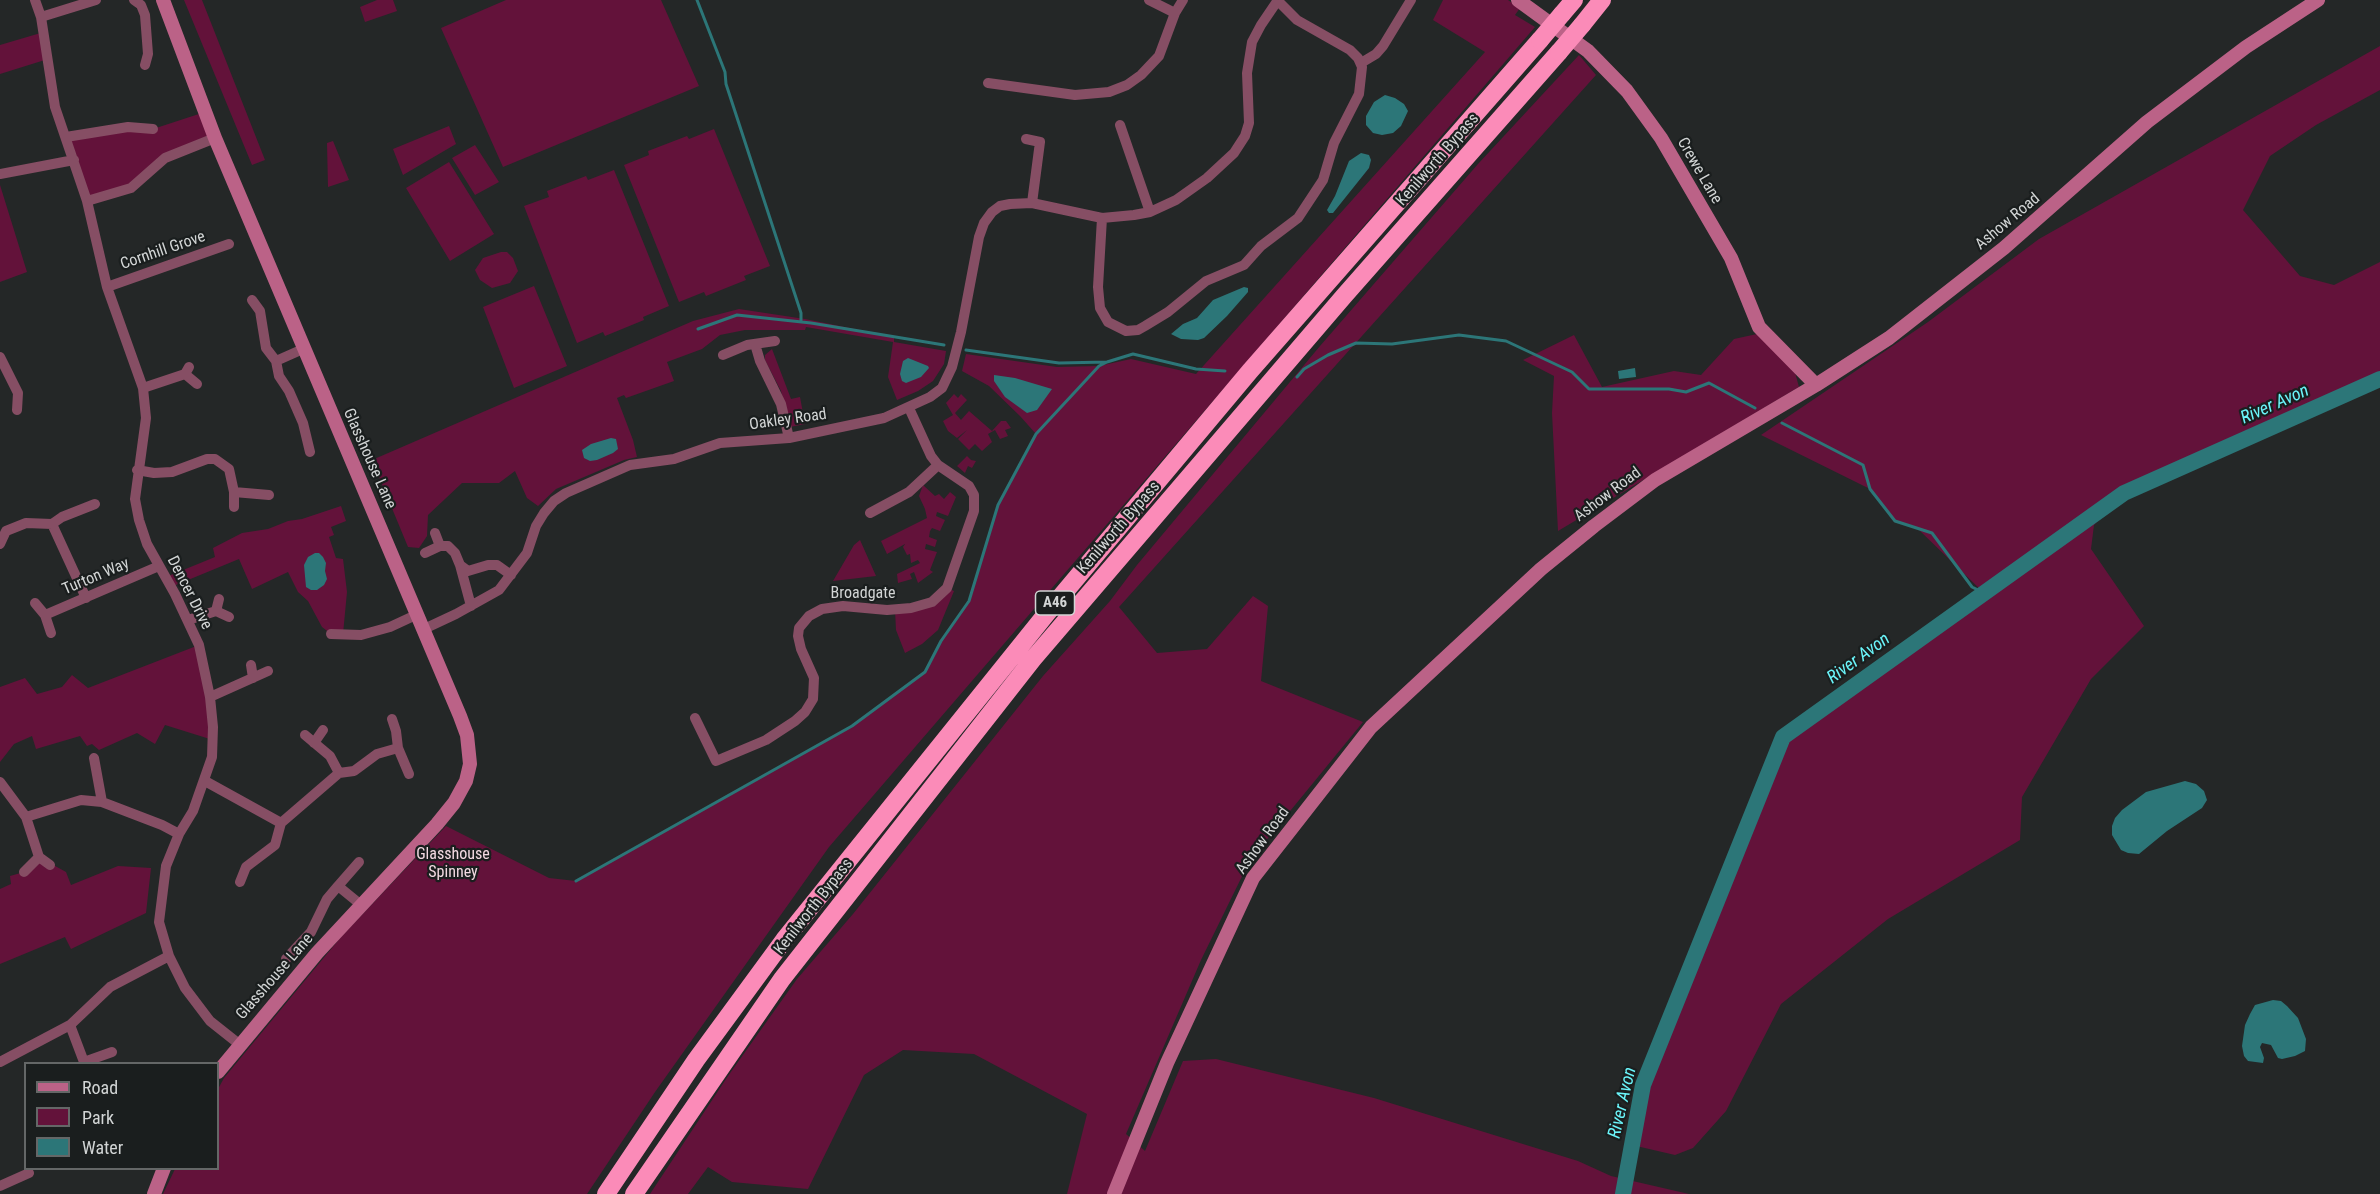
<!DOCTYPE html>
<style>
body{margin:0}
#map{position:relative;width:2380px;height:1194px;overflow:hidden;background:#242727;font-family:"Roboto Condensed",sans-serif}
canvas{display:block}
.legend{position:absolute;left:24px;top:1062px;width:195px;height:108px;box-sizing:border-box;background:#1a1e1e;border:2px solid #646767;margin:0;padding:8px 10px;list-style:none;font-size:18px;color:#d2d5d5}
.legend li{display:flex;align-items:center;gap:12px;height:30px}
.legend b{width:30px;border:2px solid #646767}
</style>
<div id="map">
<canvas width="2380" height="1194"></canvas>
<ul class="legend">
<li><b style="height:8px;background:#bb6287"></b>Road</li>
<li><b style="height:16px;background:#63123a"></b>Park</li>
<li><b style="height:16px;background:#2c7678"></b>Water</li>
</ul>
</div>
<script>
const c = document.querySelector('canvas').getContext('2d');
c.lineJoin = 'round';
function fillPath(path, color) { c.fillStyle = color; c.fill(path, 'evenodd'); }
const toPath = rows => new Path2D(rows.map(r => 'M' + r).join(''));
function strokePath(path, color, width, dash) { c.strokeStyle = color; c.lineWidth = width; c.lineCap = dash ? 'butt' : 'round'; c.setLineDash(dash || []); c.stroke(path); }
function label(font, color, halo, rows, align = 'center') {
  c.font = font + ' "Roboto Condensed",sans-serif'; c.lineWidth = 4.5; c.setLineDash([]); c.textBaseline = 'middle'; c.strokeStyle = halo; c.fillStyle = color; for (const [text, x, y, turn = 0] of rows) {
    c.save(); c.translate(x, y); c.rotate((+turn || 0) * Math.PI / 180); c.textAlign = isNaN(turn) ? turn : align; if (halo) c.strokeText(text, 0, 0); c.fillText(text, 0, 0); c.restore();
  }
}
fillPath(toPath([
 [184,0,202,0,265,160,252,165],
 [377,0,393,0,397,11,365,22,360,7],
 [506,0,661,0,699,86,503,167,441,28],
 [1443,0,1508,0,1520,8,1515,15,1535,27,829,847,655,1092,587,1194,163,1194,175,1169,218,1168,218,1089,224,1078,341,937,446,826,549,878,576,881,852,726,925,672,941,641,969,601,998,505,1036,434,1020,416,989,386,962,371,966,354,1057,367,1099,366,1131,359,1196,374,1485,52,1433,20],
 [44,32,48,59,0,74,0,45],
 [2380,46,2380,90,2316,125,2270,156,2243,210,2300,276,2334,285,2380,262,2380,379,2124,493,2094,525,2091,549,2144,626,2091,679,2022,797,2020,840,1888,919,1781,1004,1726,1111,1693,1148,1675,1155,1632,1145,1643,1085,1783,737,1984,593,1918,529,1895,521,1870,489,1761,435,1928,322,2039,239],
 [1579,55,1596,75,1119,607,1157,653,1207,649,1253,596,1268,606,1261,681,1363,722,1250,860,1201,960,1126,1134,1145,1151,1183,1061,1216,1059,1374,1098,1578,1161,1611,1176,1689,1194,1067,1194,1087,1114,974,1054,903,1050,864,1075,808,1189,732,1182,708,1167,688,1194,650,1194,728,1076,797,979,853,914,1043,676,1110,601,1137,565,1320,346,1478,164],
 [205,112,215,138,165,158,131,188,87,201,66,137,153,129],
 [449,126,456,144,403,175,393,149],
 [714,129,770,266,744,276,746,280,706,296,704,292,679,302,624,165,649,155,648,151,687,136,689,139],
 [333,141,349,180,328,187,327,143],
 [475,145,499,182,475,195,452,158],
 [449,162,494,234,450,261,406,188],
 [614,170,669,306,643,317,644,320,605,336,603,332,577,343,524,206,549,197,547,191,586,176,588,180],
 [0,185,27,272,0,282],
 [501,252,507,252,513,258,518,271,510,283,492,288,480,280,475,270,483,258],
 [534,286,567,366,514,388,483,307],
 [739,309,805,319,894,337,894,342,946,351,944,364,933,381,918,391,897,400,888,377,893,342,806,327,805,330,745,330,720,335,702,349,667,362,674,381,626,398,624,395,617,398,633,440,637,457,624,460,556,489,538,506,527,498,515,471,499,483,462,483,428,515,427,536,419,548,408,547,372,460,693,321],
 [1757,334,1794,369,1799,387,1558,531,1552,413,1554,376,1523,360,1574,335,1602,387,1674,371,1701,375,1734,339],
 [772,349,791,399,800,397,805,424,790,427,781,391,765,360,765,355],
 [954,394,958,398,961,394,967,400,955,413,961,420,969,411,992,431,1001,421,1006,421,1011,428,1005,430,1008,436,1000,439,995,430,988,434,992,442,982,451,975,444,969,450,958,439,967,430,957,438,948,431,943,421,953,415,946,403],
 [967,456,971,460,976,461,972,468,968,466,965,473,957,466],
 [923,485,935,496,939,494,944,499,950,492,956,497,948,516,937,512,936,516,945,520,940,531,932,528,930,531,929,537,937,540,935,547,926,544,925,549,937,552,930,570,933,572,918,583,914,572,910,574,912,579,898,583,897,574,920,563,918,560,911,563,910,554,907,555,903,547,905,544,887,554,881,541,927,518,925,509,919,496],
 [341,506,346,521,331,527,334,535,329,537,336,558,343,559,347,592,343,634,331,634,322,627,308,601,298,592,288,572,252,589,239,559,171,587,166,577,215,557,213,548,242,533,268,529,288,521,302,519],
 [860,540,876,576,833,581,854,545],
 [947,588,954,591,938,630,922,644,905,653,896,630,895,610,911,608],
 [199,645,213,740,165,725,155,744,137,733,99,750,92,744,87,746,80,736,36,749,32,736,14,744,0,762,0,687,25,678,37,694,62,687,72,675,88,688],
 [39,857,66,872,71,885,118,866,151,868,146,913,71,949,65,937,0,964,0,889,11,884,10,876,24,872]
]), '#63123a');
fillPath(toPath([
 [1385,95,1395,98,1404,104,1408,111,1401,126,1393,133,1382,135,1373,133,1366,125,1366,116,1374,102],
 [1361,153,1369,155,1371,160,1369,168,1333,213,1329,213,1327,210,1335,196,1349,161],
 [1244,287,1248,288,1248,292,1227,316,1204,338,1198,340,1181,339,1171,334,1183,324,1197,318,1213,300],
 [908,358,928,366,929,368,921,377,906,383,902,381,900,374,903,361],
 [1635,368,1636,377,1619,379,1618,371],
 [994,375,1015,378,1052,389,1037,410,1027,413,1005,397,994,381],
 [611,438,616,439,618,449,613,453,597,460,590,461,584,458,582,450,591,444],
 [315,553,319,553,323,557,326,563,325,571,327,579,324,585,317,590,311,590,306,587,304,565,308,557],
 [2185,781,2196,784,2204,791,2207,800,2202,808,2167,831,2139,854,2128,853,2121,850,2112,835,2112,826,2115,818,2122,810,2146,792],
 [2273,1000,2281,1001,2287,1006,2298,1018,2306,1039,2305,1051,2295,1056,2282,1059,2278,1058,2271,1045,2262,1043,2260,1047,2264,1058,2263,1063,2248,1061,2244,1056,2242,1046,2245,1025,2250,1014,2255,1005]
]), '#2c7678');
strokePath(toPath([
 [697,0,725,72,726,84,801,313,801,322],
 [698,329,737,315,811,323,944,345],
 [966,350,1059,363,1107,362,1133,354,1196,369,1225,371],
 [1297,377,1304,369,1328,355,1356,343,1392,344,1459,335,1506,341,1572,372,1589,389,1669,389,1686,392,1709,383,1755,408],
 [1782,423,1863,465,1870,489,1895,521,1932,533,1972,587,1984,593],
 [576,881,852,726,925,672,941,641,969,601,998,505,1036,434,1099,366,1107,362]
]), '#2c7678', 3);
strokePath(toPath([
 [1623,1194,1643,1085,1783,737,2124,493,2380,379]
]), '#2c7678', 16);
strokePath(toPath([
 [35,0,41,17,55,107,87,201,107,287,143,388,146,418,135,499,139,520,147,544,175,594,199,645,210,697,213,727,212,757,193,811,179,834,166,866,159,922,169,956,185,988,210,1021,239,1044],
 [134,0,141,5,145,15,148,54,145,65],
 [1149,0,1175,13],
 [41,17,96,0],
 [1361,63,1376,54,1383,46,1411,0],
 [988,83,1075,95,1109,92,1127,85,1141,75,1159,56,1175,13,1183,0],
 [1120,125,1150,212],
 [66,137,128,127,153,129],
 [1026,139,1040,142,1032,203],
 [0,174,74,160],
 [87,201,131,188,165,158,215,138],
 [1102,218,1098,287,1100,308,1108,322,1126,331,1138,330,1145,326,1168,312,1206,281,1244,265,1261,246,1298,218,1323,180,1334,143,1359,94,1362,67,1358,58,1350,50,1297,20,1277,0],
 [107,287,229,244],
 [252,300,260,311,266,348,276,361],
 [755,344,760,361,781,404,789,438],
 [303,349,276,361,279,376,289,391,303,423,310,452],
 [723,355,747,345,775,341],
 [0,357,18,393,17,410],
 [185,374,197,384],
 [143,388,185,374,189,367],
 [137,470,154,473,172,472,207,459,215,459,229,469,234,492,269,495],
 [234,507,234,492],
 [870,513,909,492,938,465],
 [52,524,62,517,95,504],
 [435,533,440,546,448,546,455,553,460,565,468,571,488,565,497,565,511,575],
 [0,544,6,531,26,523,52,524,86,598],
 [425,553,440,546],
 [460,565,471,606],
 [35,603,45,615],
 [216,611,219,599],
 [188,620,216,611,229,617],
 [424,629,456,614,499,590,527,553,536,526,544,513,554,501,566,493,630,465,674,459,720,443,789,438,884,418,930,397,942,388,952,367,961,332,979,237,984,223,992,212,1000,206,1010,204,1032,203,1102,218,1134,215,1150,212,1176,200,1207,178,1234,153,1245,136,1249,123,1247,73,1252,42,1261,25,1278,0],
 [51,633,45,615,159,566],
 [331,634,361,635,390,627,418,614],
 [251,665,253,678],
 [210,697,268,671],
 [695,718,716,761,766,740,795,721,805,712,813,699,814,678,801,649,798,636,799,628,809,616,822,609,843,606,887,610,911,608,932,602,947,588,974,511,974,495,969,486,938,465,931,456,909,408],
 [392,719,396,731,398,748],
 [305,735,330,756,339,773],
 [314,743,323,730],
 [94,758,102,802],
 [205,781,281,823,339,773,354,771,377,754,398,748,409,774],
 [0,782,26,817,81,800,102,802,162,825,179,834],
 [26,817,39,857,50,865],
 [24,872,39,857],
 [240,882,246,867,275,845,281,823],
 [338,886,359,862],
 [286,959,311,932,327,899,338,886,360,904],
 [70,1025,84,1062,112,1052],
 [0,1062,70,1025,110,987,169,956],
 [0,1186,29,1173]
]), '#864e64', 10);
strokePath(toPath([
 [163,0,215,138,460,716,467,735,470,764,466,781,454,803,437,824,317,953,218,1072],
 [1518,0,1588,51,1627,91,1661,138,1731,258,1759,327,1816,385],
 [154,1194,164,1168],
 [1114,1194,1167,1063,1253,878,1371,727,1541,569,1594,526,1655,480,1816,385,1889,338,2004,248,2147,122,2246,47,2318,0]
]), '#bb6287', 14);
strokePath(toPath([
 [1562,14,1574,0],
 [1582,25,1602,0],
 [606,1194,696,1060,784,940,1047,613,1250,371,1540,40],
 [634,1194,782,979,1033,659,1344,296,1559,52]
]), '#fb8bb8', 18);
strokePath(toPath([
 [1540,40,1562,14],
 [1559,52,1582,25]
]), '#fb8bb8', 18);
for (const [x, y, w] of [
 [1055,603,39]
]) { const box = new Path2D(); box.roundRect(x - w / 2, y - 12, w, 24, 4.5); c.fillStyle = '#1a1e1e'; c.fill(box); strokePath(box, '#d2d5d5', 1.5); }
label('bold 15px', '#d2d5d5', null, [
 ["A46",1055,603]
]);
label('16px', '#d2d5d5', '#1a1e1e', [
 ["Kenilworth Bypass",1438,160,-49],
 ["Crewe Lane",1699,171,60],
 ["Ashow Road",2008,222,-40],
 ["Cornhill Grove",163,251,-19],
 ["Oakley Road",788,420,-8],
 ["Glasshouse Lane",369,459,66],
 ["Ashow Road",1608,495,-37],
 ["Kenilworth Bypass",1119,528,-49],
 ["Turton Way",96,577,-23],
 ["Dencer Drive",189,593,63],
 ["Broadgate",863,594],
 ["Ashow Road",1263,841,-54],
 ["Kenilworth Bypass",814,907,-52],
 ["Glasshouse Lane",275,977,-49]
]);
label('16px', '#f3dae2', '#1a1e1e', [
 ["Glasshouse",453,855],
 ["Spinney",453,873]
]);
label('italic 18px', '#6bf5fa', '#1a1e1e', [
 ["River Avon",2275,405,-24],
 ["River Avon",1859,659,-36],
 ["River Avon",1623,1103,-77]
]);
</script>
